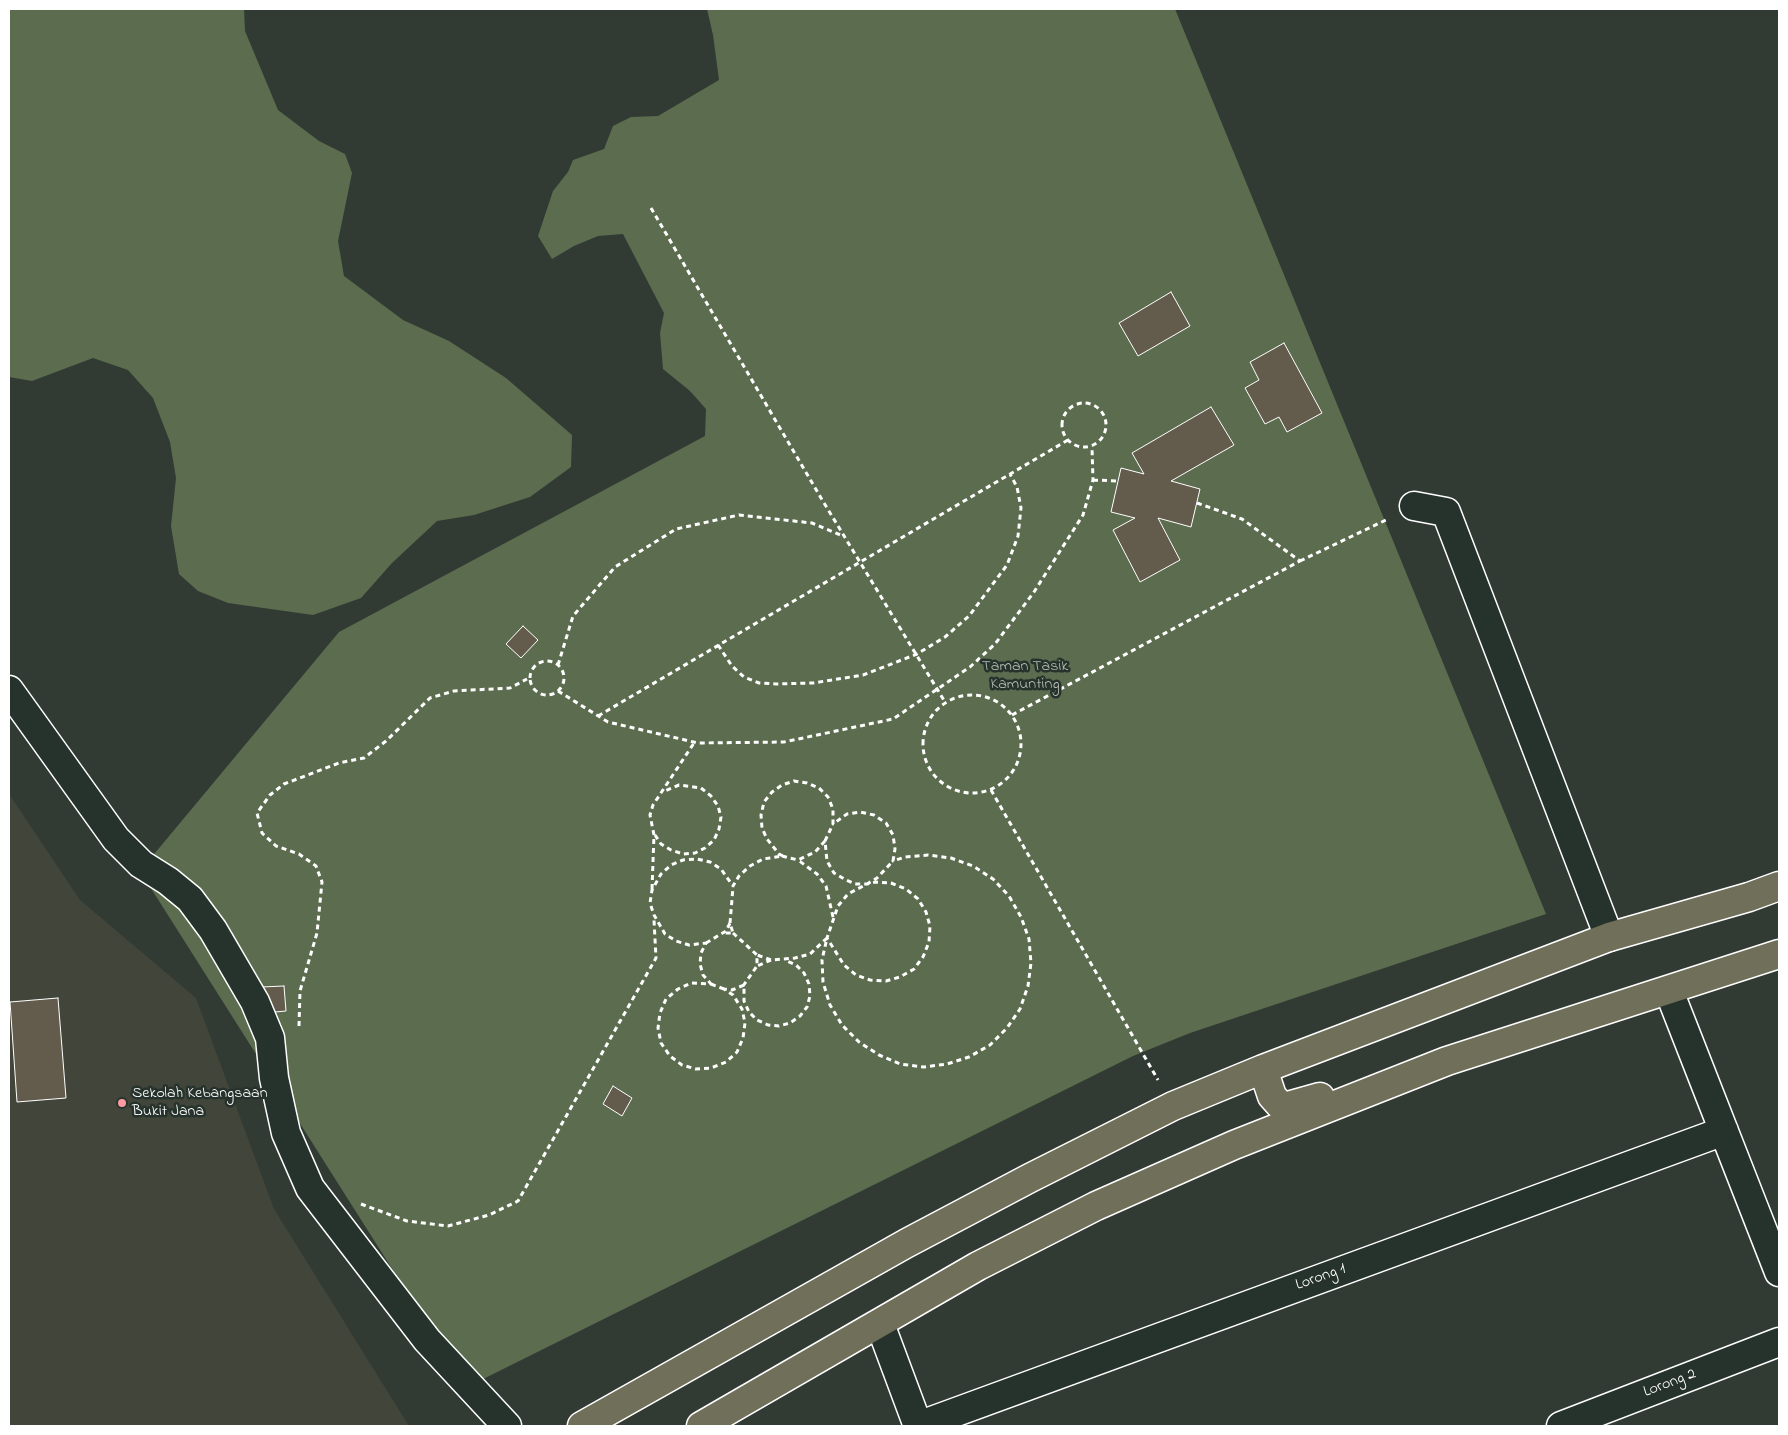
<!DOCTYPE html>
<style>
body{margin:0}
#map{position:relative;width:1788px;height:1435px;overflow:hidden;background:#323b33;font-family:"Indie Flower",sans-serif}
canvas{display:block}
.frame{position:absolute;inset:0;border:10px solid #fff;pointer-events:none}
</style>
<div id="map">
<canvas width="1788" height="1435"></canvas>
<div class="frame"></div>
</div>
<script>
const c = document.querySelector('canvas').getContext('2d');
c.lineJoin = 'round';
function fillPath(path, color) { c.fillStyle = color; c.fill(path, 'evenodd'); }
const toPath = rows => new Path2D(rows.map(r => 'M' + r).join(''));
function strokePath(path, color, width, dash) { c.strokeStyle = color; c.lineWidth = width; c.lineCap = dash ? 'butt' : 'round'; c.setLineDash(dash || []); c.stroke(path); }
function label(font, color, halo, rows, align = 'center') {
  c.font = font + ' "Indie Flower",sans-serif'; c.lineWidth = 5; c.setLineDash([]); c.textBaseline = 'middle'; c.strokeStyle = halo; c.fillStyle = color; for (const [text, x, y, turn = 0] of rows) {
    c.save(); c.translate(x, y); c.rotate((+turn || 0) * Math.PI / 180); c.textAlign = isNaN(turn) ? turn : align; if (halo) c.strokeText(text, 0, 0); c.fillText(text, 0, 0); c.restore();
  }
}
fillPath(toPath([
 [9,794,80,900,196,998,274,1209,409,1426,9,1426]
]), '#41453a');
fillPath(toPath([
 [9,9,244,9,245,31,278,110,319,141,345,154,352,173,338,241,344,276,403,320,449,341,506,378,572,435,571,467,530,497,474,515,437,521,392,563,361,598,313,615,228,603,198,591,179,574,171,526,176,478,170,442,153,398,128,370,93,358,32,381,9,377],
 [707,9,1175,9,1546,914,1190,1033,1133,1056,467,1387,140,871,339,632,705,436,706,409,690,391,663,369,660,333,664,313,623,234,598,236,574,246,552,259,538,236,553,191,568,172,573,160,604,149,613,126,631,117,658,116,719,80,713,35]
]), '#5c6c4f');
const building = toPath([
 [1171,292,1190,326,1138,356,1119,323,1171,292],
 [1284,343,1322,413,1287,432,1279,417,1265,424,1245,388,1259,380,1250,362,1284,343],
 [1211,407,1234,445,1171,481,1200,489,1191,527,1158,518,1180,560,1140,582,1113,530,1135,518,1111,512,1121,468,1144,474,1132,453,1211,407],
 [523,626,538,640,521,658,506,644,523,626],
 [284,986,286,1011,264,1013,262,987,284,986],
 [58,998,66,1098,17,1102,10,1002,58,998],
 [613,1086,632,1098,622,1116,603,1104,613,1086]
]);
fillPath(building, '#635c4c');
strokePath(building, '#fff', 1);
const minor = toPath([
 [1414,506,1446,512,1609,937],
 [9,690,116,839,141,864,168,881,190,899,213,930,255,1002,270,1038,274,1078,286,1133,310,1188,427,1340,507,1426],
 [1669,991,1779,1272],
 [880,1324,918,1426],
 [918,1426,1724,1131],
 [1561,1426,1779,1342]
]);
const major = toPath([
 [1263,1069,1272,1096,1280,1105,1288,1106,1320,1097],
 [582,1426,907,1243,1030,1178,1173,1106,1263,1069,1609,937,1749,897,1779,886],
 [701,1426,978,1266,1096,1206,1234,1145,1447,1061,1779,954]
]);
strokePath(minor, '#fff', 31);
strokePath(major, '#fff', 31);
strokePath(toPath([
 [651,208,821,498,945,702],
 '1062 425a22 22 0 1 1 44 0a22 22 0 1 1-44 0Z',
 [1093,480,1118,481],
 [1300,561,1388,519],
 [718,645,732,666,744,677,759,683,776,684,813,683,863,675,917,654,945,637,969,616,1007,565,1018,536,1021,508,1017,487,1010,474],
 '530 678a17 17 0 1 1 34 0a17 17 0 1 1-34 0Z',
 [558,665,573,616,615,567,676,529,739,515,812,523,843,536],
 [558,691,608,722,698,743,784,742,893,719,970,667,995,644,1034,592,1083,515,1093,480,1092,447],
 '923 744a49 49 0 1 1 98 0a49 49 0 1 1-98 0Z',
 [1012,715,1300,561,1242,519,1197,503],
 [598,716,1068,440],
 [991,790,1158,1080],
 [655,835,661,844,671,850,683,854,695,853,705,848,714,840,719,829,721,817,718,806,711,796,701,788,679,785,665,791],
 [825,841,833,824],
 [782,856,798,860],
 [652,889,654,835,650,815,653,805,694,743],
 [833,917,826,886,817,874,798,860,815,852,825,841,827,861,834,873,846,880,855,884,867,884,876,882,891,883,906,889,918,899,926,912,930,926,929,942,923,957,914,969,900,977,886,981,870,980,856,975,844,965,827,938,838,906,848,894,867,884,877,878,893,861],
 [730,923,733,887],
 [733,933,757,955],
 [706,943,726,931,730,923,733,933,723,933],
 [771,960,757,966,757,955,771,960,795,958,810,954,827,938,822,960,823,982,830,1005,842,1025,859,1042,879,1055,900,1064,924,1067,947,1064,969,1057,990,1045,1007,1028,1020,1009,1028,986,1031,963,1029,939,1021,917,1009,896,993,879,973,866,951,858,928,855,905,857,893,861,895,849,893,835,886,823,874,815,860,812,847,814,833,824,833,809,828,797,819,788,807,783,794,781,782,785,772,792,764,802,761,815,762,828,767,839,779,854,783,856,763,859,750,866,739,876,733,886,721,869,710,862,697,859,683,860,671,865,661,874,652,890,650,903,654,915,665,934,676,941,689,945,706,943,701,953,700,964,703,975,711,984,691,983,678,989,666,999,660,1013,658,1028,661,1043,670,1056,682,1065,696,1069,711,1068,726,1062,737,1052,743,1038,745,1023,742,1009,733,995,724,989,732,990,744,985,744,1001,749,1012,757,1020,768,1025,779,1026,790,1023,800,1016,807,1007,810,996,809,984,804,973,796,965,785,960],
 [711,984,724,989],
 [743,986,757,966],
 [299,1026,300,991,317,933,322,882,316,866,299,854,276,846,262,833,257,813,270,795,284,784,339,763,364,758,386,741,430,698,454,691,510,688,527,679],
 [361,1204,407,1221,448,1226,489,1215,518,1201,656,958,654,920]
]), '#fff', 3, [5, 4]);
strokePath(minor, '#26332d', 28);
strokePath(major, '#706f59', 28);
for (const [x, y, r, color] of [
 [122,1103,5,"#ff9aa2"]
]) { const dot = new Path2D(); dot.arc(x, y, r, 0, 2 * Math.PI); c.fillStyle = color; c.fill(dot); strokePath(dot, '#26332d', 2); }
label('16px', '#b6bdb0', '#26332d', [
 ["Taman Tasik",1025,667],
 ["Kamunting",1025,685]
]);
label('16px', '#fff', '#26332d', [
 ["Sekolah Kebangsaan",132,1094],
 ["Bukit Jana",132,1112]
], 'left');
label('16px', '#fff', '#26332d', [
 ["Lorong 1",1321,1278,-20],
 ["Lorong 2",1670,1384,-21]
]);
</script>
